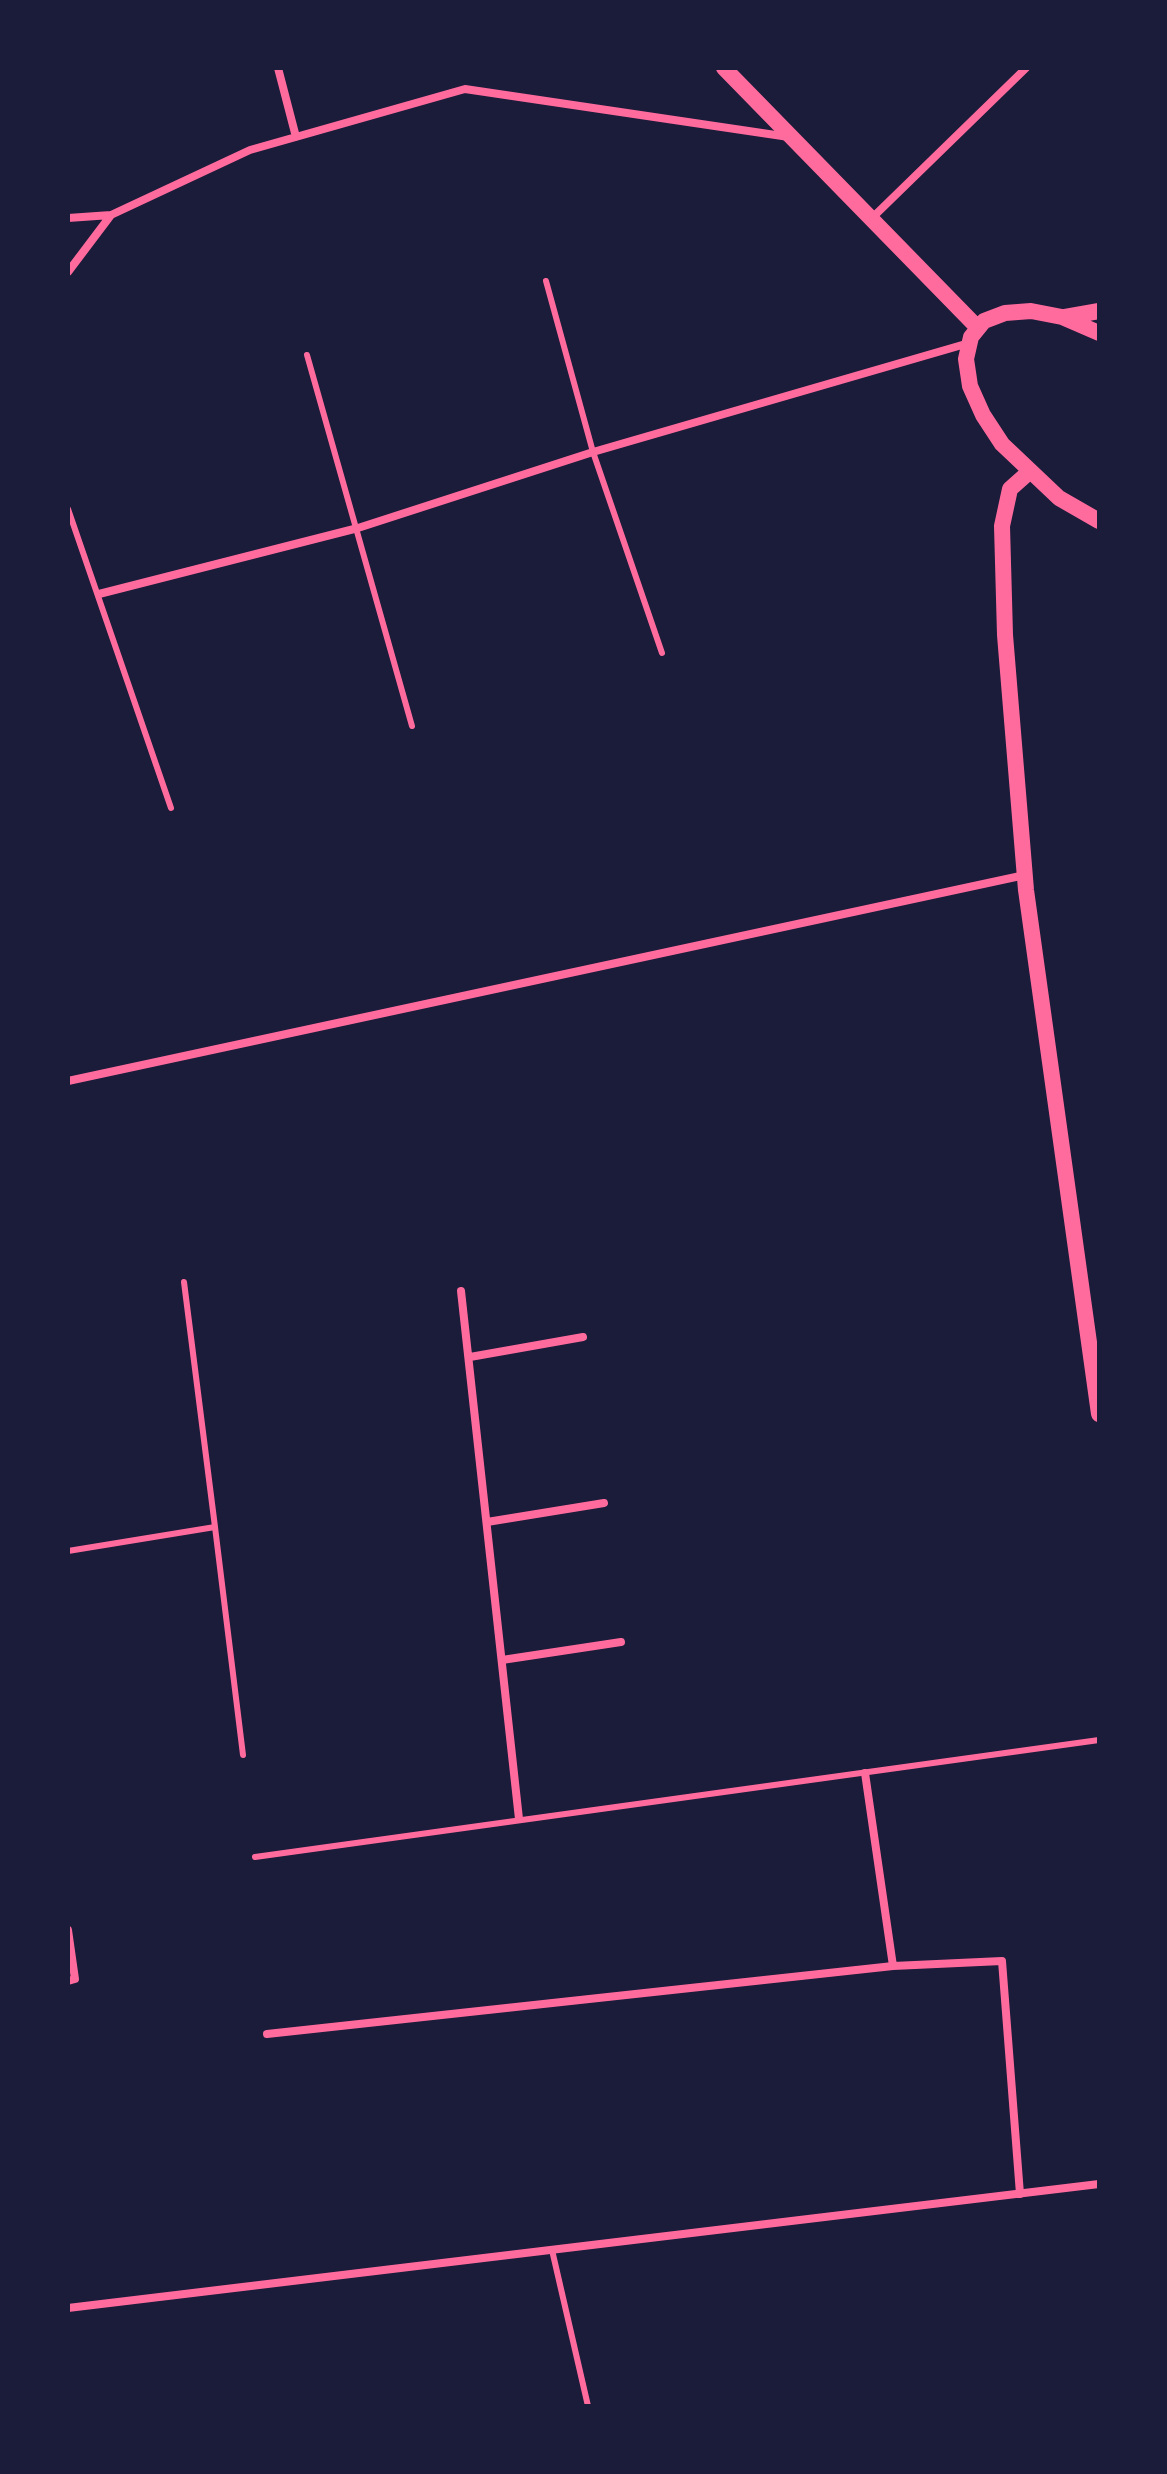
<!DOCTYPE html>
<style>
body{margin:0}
#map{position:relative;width:1167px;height:2474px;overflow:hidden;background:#1b1b3a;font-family:"Golos Text",sans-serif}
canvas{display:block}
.frame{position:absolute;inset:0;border:70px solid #1b1b3a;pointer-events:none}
</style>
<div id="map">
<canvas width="1167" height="2474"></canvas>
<div class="frame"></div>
</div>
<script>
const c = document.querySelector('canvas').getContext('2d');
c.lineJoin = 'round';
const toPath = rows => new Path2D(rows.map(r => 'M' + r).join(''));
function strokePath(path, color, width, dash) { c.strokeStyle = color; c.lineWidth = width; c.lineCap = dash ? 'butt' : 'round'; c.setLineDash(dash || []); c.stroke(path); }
strokePath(toPath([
 [546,281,593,452,662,653],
 [307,355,412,726],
 [68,509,171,808],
 [184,1282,215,1527],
 [68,1551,215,1527,243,1755],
 [255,1857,1099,1740],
 [552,2250,588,2406]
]), '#ff6b9d', 6);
strokePath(toPath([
 [278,68,296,137],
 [68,218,111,215],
 [871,219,1026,68],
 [68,272,111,215,250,150,465,89,789,137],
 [99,594,358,528,593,452,969,343],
 [68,1081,1025,875],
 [461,1291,519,1819],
 [470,1357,583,1337],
 [487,1522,604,1503],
 [502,1660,621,1642],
 [865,1773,893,1966,1002,1961,1020,2194],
 [68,1930,75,1979,68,1981],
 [267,2034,893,1966],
 [68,2308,1099,2184]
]), '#ff6b9d', 8);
strokePath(toPath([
 [724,68,978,328],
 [1065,317,1099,311],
 [1099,333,1062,317,1031,311,1005,313,984,321,971,337,966,359,970,386,983,415,1002,444,1059,498,1099,521],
 [1028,473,1010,489,1002,526,1005,635,1026,890,1099,1414]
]), '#ff6b9d', 16);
</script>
